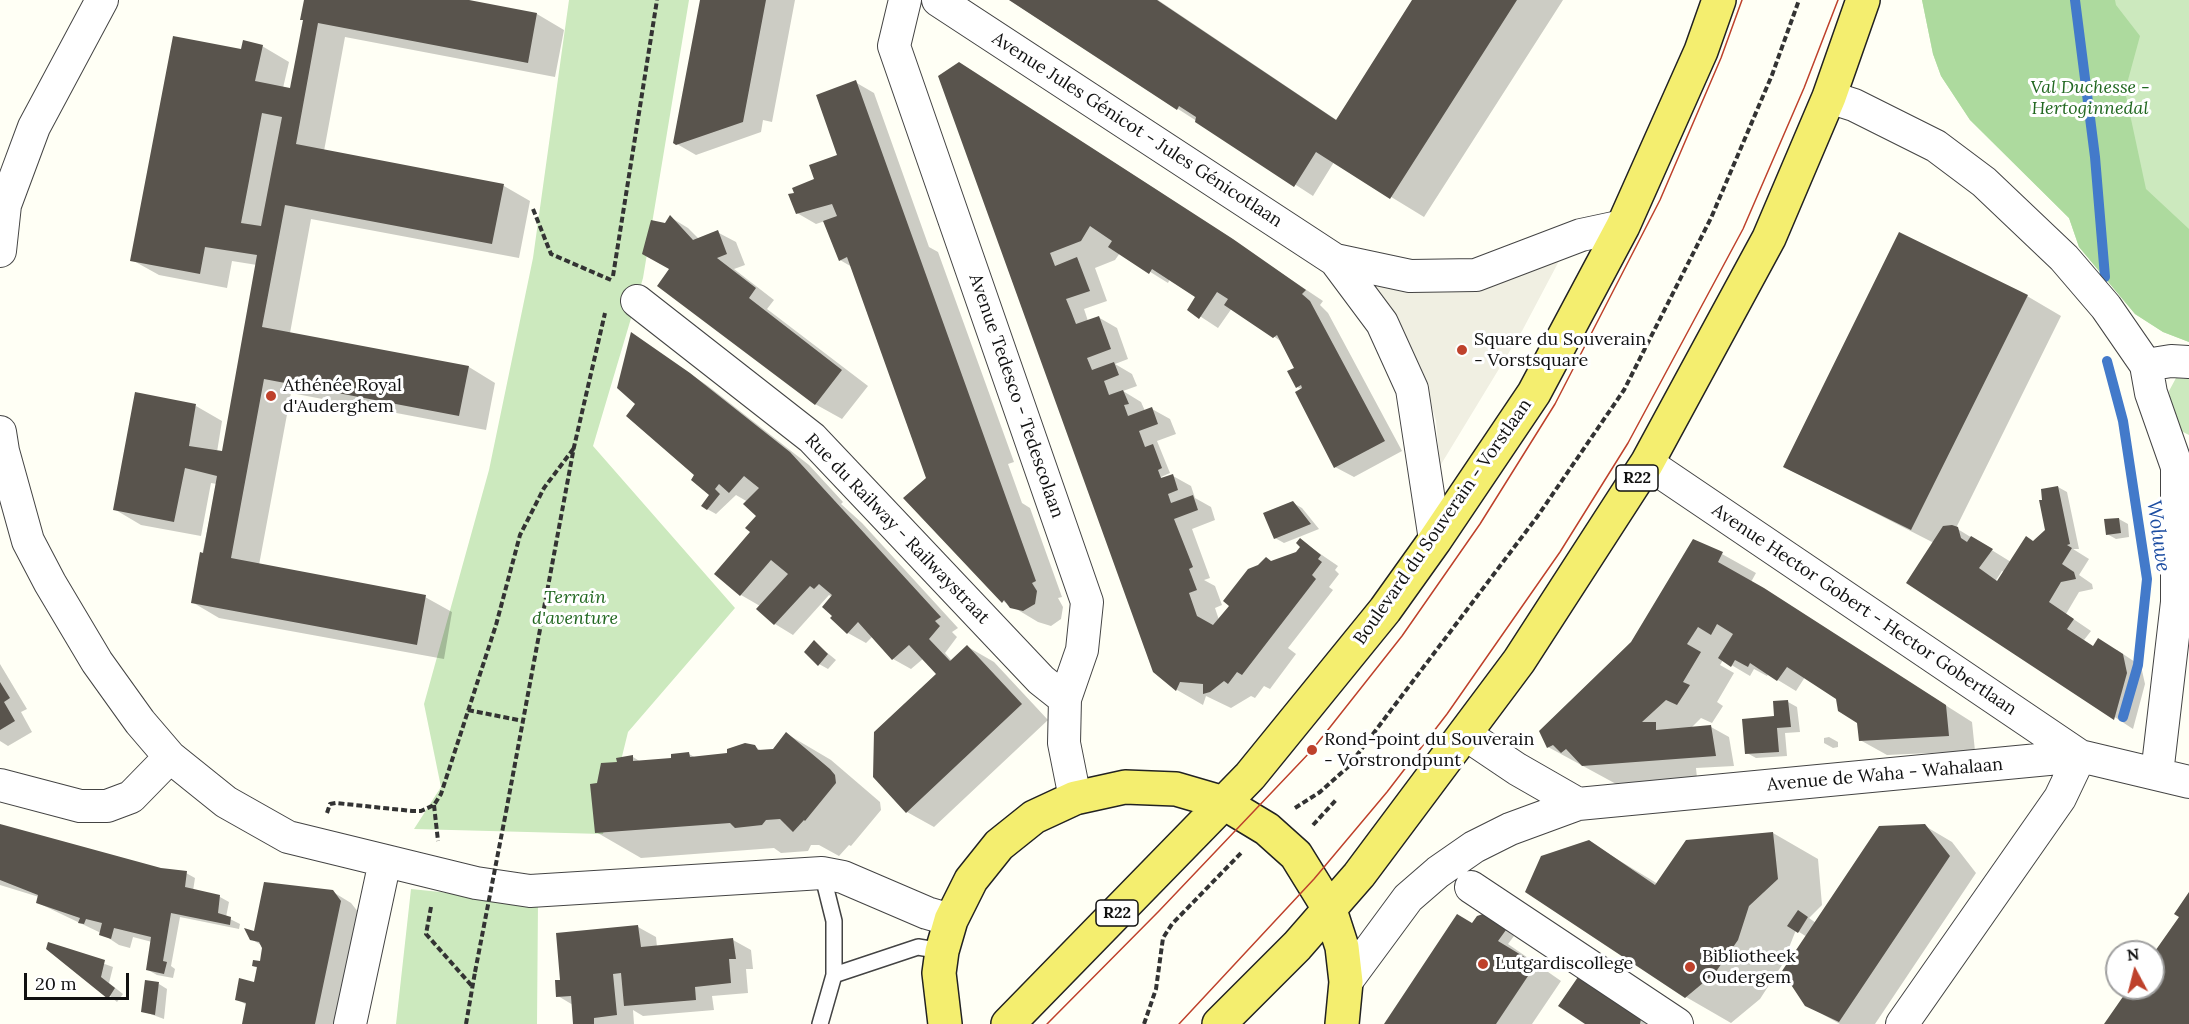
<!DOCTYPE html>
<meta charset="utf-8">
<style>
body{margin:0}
#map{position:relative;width:2189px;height:1024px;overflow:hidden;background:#fffff5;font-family:Lora,serif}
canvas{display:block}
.north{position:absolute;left:2105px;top:940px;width:60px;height:60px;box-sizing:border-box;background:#fff;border:2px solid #a0a0a0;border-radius:50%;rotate:353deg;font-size:16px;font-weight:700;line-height:24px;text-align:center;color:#111}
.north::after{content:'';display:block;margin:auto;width:21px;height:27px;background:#be412b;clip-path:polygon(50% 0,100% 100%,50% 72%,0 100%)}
.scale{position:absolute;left:24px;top:973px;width:105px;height:27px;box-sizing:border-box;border:3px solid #111;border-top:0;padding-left:8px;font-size:18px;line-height:21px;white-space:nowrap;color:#111;-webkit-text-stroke:4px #fff;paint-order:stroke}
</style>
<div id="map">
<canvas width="2189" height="1024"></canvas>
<div class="north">N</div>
<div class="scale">20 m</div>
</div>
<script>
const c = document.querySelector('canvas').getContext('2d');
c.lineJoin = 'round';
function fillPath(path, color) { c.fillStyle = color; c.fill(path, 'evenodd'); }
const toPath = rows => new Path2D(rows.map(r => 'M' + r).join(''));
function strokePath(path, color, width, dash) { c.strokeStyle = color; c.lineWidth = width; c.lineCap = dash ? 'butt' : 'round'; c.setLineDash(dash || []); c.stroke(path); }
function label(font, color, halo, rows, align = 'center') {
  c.font = font + ' Lora,serif'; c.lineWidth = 6; c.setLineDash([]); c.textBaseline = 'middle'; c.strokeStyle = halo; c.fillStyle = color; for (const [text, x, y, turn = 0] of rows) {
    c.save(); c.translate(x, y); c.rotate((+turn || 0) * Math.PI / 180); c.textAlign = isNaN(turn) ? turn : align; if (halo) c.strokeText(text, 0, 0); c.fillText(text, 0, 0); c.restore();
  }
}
fillPath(toPath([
 [569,0,689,0,643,278,593,446,735,608,628,732,603,834,414,829,441,787,424,704,489,470,533,258],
 [1922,0,2189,0,2189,342,2163,332,2135,314,2079,247,2069,218,1970,120,1941,76,1933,54],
 [2176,378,2189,379,2189,435,2181,431,2172,410,2169,391],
 [411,889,538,902,537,1024,396,1024]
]), '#cce9be');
fillPath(toPath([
 [1922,0,2115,0,2116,5,2140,36,2125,91,2146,189,2189,229,2189,342,2163,332,2135,314,2079,247,2069,218,1970,120,1941,76,1933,54]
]), '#adda9e');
fillPath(toPath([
 [1559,261,1522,331,1440,466,1436,421,1419,364,1394,316,1367,279,1500,283]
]), '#f0efe2');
fillPath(toPath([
 [305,0,461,0,537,14,564,30,555,77,345,37,324,151,504,186,530,201,519,258,311,219,290,333,469,367,495,383,486,430,291,393,259,565,425,597,452,612,444,659,219,618,192,602,217,484,211,483,201,536,141,525,114,509,196,406,222,421,217,452,223,453,257,265,232,261,227,288,159,275,132,260,242,51,262,46,289,62,283,88,291,89,305,20],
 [702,0,795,0,772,122,763,120,761,132,696,155,677,144],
 [1009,0,1158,0,1338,121,1415,0,1563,0,1424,217,1334,162,1313,196],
 [959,64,1160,192,1323,301,1320,305,1328,313,1402,451,1354,477,1335,467,1302,389,1297,387,1296,368,1282,342,1232,308,1218,328,1189,309,1197,297,1170,279,1168,283,1120,253,1115,260,1095,268,1107,301,1084,309,1088,321,1098,317,1117,328,1128,359,1115,364,1132,374,1137,386,1123,391,1141,402,1145,411,1152,409,1170,419,1176,434,1157,441,1170,473,1161,477,1162,479,1173,476,1191,486,1195,498,1211,507,1215,520,1192,529,1210,578,1204,580,1215,586,1222,605,1215,608,1219,620,1272,562,1297,553,1302,546,1300,540,1338,566,1335,570,1339,574,1329,587,1333,590,1288,648,1296,654,1270,689,1264,686,1255,698,1251,696,1231,708,1206,696,1203,705,1172,687],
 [855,82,874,93,929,247,938,252,1014,462,1008,464,1022,503,1030,508,1062,597,1058,598,1063,607,1061,619,1051,626,1038,622,1003,601,928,478,852,267,840,260,825,221,816,224,797,213,816,180,839,156],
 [670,217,688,228,699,239,717,232,736,242,745,265,734,269,774,300,767,309,868,386,842,419,815,404,671,269],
 [2027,296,2061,316,1956,528,2011,562,2047,531,2058,487,2067,492,2079,549,2073,549,2089,559,2079,575,2092,584,2093,589,2079,592,2066,614,2091,631,2084,640,2094,647,2117,650,2141,666,2145,684,2133,729,1908,582,1934,543,1785,467],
 [2002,571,2004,572,1998,582,1996,580],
 [632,334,708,386,809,465,843,502,841,504,862,523,958,628,952,632,957,637,945,653,952,661,968,647,994,662,1048,720,934,827,907,812,874,776,938,674,924,658,911,669,893,659,873,636,866,643,848,633,834,616,832,597,829,595,793,635,775,624,760,606,741,595,752,532,758,516,748,502,736,495,716,514,707,509,712,495,638,404],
 [1293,503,1302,508,1319,529,1284,543,1275,538],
 [2119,519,2128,524,2129,537,2116,539,2107,534],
 [1722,554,1756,573,1751,582,1972,722,1975,751,1887,755,1860,740,1859,722,1837,699,1805,677,1796,691,1768,674,1767,676,1754,669,1750,676,1723,660,1720,665,1734,673,1717,702,1723,706,1712,723,1701,718,1690,729,1711,727,1729,737,1734,766,1696,768,1697,778,1618,785,1548,747],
 [814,642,836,660,828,669,819,664],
 [0,664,27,709,21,712,32,732,8,746,0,741],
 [1788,702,1797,707,1800,732,1785,733,1787,756,1756,758,1747,753],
 [787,734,831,760,880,802,881,810,851,846,849,845,839,856,819,845,811,845,808,851,781,853,774,848,641,858,596,832,599,784,618,763,633,757,641,762,673,759,689,754,696,758,729,755,755,747,762,751,773,750],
 [1829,737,1838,742,1838,747,1833,748,1824,743,1824,738],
 [0,826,160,869,186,873,195,878,193,891,220,897,229,902,226,917,240,924,239,929,180,917,171,966,175,969,173,978,157,975,148,970,152,942,133,937,130,948,119,945,101,933,38,903,39,897,0,885],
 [1925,826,1952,842,1976,873,1875,1024,1840,1024,1806,1005,1807,937,1796,930,1782,965,1760,999,1731,1023,1686,997,1589,842,1658,884,1773,833,1818,859,1822,905,1809,918,1816,923],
 [333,892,351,903,359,913,335,1024,243,1024,247,1005,236,999,255,984,258,968,253,966,261,963,263,946,251,939,256,932],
 [1492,921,1514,936,1508,944,1561,981,1532,1024,1386,1024,1473,925],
 [638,927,656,937,657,947,733,940,751,950,753,969,746,969,748,993,712,996,714,1010,643,1016,633,1010,634,1024,575,1024,573,1005,558,996,561,981],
 [49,944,113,967,109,983,123,994,117,1002],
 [159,984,167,989,164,1019,142,1011],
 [1596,989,1649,1024,1587,1024]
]), '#0003');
strokePath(toPath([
 [2075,0,2095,157,2105,277],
 [2107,361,2123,421,2147,579,2138,665,2123,717]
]), '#437aca', 10);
fillPath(toPath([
 [304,0,469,0,537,13,528,63,318,23,296,144,504,184,492,244,285,205,262,327,469,366,459,416,264,379,231,558,426,595,417,645,191,603,200,552,203,553,217,476,185,468,174,522,113,510,135,392,196,404,189,446,222,451,257,255,205,247,200,274,130,261,173,36,241,49,243,40,263,45,255,81,290,88,303,20,300,20],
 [262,113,282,117,261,226,241,223],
 [700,0,766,0,743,122,676,145,673,143],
 [1009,0,1157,0,1336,120,1412,0,1517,0,1390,199,1316,152,1294,187,1195,122,1196,117,1179,106,1177,110],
 [959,62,1233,239,1306,290,1302,294,1310,301,1385,441,1334,468,1295,392,1302,388,1301,385,1296,388,1287,371,1294,368,1277,335,1273,338,1224,305,1228,299,1217,292,1199,319,1187,310,1195,297,1152,269,1149,274,1108,247,1112,241,1090,226,1081,241,1050,253,1055,266,1077,257,1090,291,1066,299,1071,311,1076,324,1099,316,1111,349,1087,358,1092,370,1114,362,1119,375,1104,381,1109,395,1123,390,1129,404,1124,405,1128,416,1152,407,1158,424,1139,431,1145,447,1153,444,1162,468,1158,470,1161,478,1173,474,1178,490,1168,494,1171,503,1193,495,1198,510,1174,519,1193,567,1189,569,1197,590,1189,593,1197,616,1213,625,1229,606,1223,601,1248,569,1258,565,1266,557,1271,561,1296,552,1300,547,1296,543,1300,538,1321,555,1318,559,1322,562,1312,575,1316,579,1242,675,1237,672,1228,684,1224,681,1210,692,1203,694,1203,684,1180,682,1176,691,1153,672,938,76],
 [856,80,1036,581,1032,583,1037,591,1035,604,1023,611,1010,608,1004,600,1002,603,903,498,926,478,847,257,839,261,823,221,837,216,832,204,796,214,788,194,794,193,792,188,814,179,809,165,837,155,816,95],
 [670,215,693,240,718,230,727,254,717,258,756,288,749,298,842,370,815,405,657,286,669,269,642,254,651,220,665,223],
 [1899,232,2028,295,1911,530,1783,467],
 [631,332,690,373,790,452,941,617,935,621,940,626,929,639,950,661,967,645,1022,704,906,813,873,777,874,732,936,674,909,645,892,660,858,622,847,634,830,618,832,616,822,607,832,595,819,584,814,589,810,586,774,625,756,609,788,574,771,560,740,596,714,574,750,532,745,528,756,516,743,504,759,488,744,476,729,493,719,484,715,489,720,494,707,510,701,506,709,495,691,480,694,475,626,416,635,404,617,388],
 [2058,486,2070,544,2067,545,2072,548,2062,564,2074,572,2076,579,2061,582,2049,602,2074,619,2067,629,2093,646,2098,638,2123,654,2127,673,2114,720,1906,583,1943,526,1952,525,1958,527,1961,538,1967,542,1971,536,1993,549,1979,568,1997,581,2026,536,2033,541,2045,530,2039,500,2042,500,2041,489],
 [1293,501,1311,524,1274,539,1263,513],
 [2119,518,2121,533,2106,535,2104,519],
 [1693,539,1723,552,1718,562,1764,588,1946,705,1949,736,1859,741,1857,723,1838,711,1836,699,1787,667,1777,681,1750,663,1748,667,1735,660,1731,667,1718,658,1733,634,1717,624,1711,635,1698,627,1687,644,1701,652,1683,682,1690,685,1677,705,1666,700,1642,722,1656,722,1656,730,1711,725,1716,756,1582,766,1566,749,1561,753,1553,745,1547,748,1539,731,1631,642],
 [814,640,828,654,818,666,804,652],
 [0,682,10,698,4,702,15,721,0,730],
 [1788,700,1791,727,1777,728,1779,752,1745,754,1742,719,1774,716,1773,701],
 [786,732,830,769,835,775,836,783,805,821,804,820,793,832,780,819,766,820,762,825,735,828,730,823,595,833,590,784,597,783,601,763,617,762,616,758,633,755,633,761,671,758,671,754,689,752,690,757,727,753,727,749,745,743,755,745,758,750,773,749],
 [0,824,161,868,187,871,185,887,220,895,218,913,231,917,230,925,171,913,163,961,167,962,164,974,146,970,151,937,114,928,111,939,99,935,102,923,86,919,84,924,78,923,80,918,36,903,38,895,0,880],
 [1925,824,1950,856,1839,1022,1805,1006,1782,971,1879,826],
 [1773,832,1778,879,1749,906,1738,940,1715,973,1685,998,1525,892,1541,856,1589,840,1655,885,1686,840],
 [264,882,333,890,341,901,315,1024,242,1024,246,1003,235,1000,239,978,254,982,257,967,252,966,253,960,260,961,262,948,259,942,250,940,244,928,254,931],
 [2189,892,2189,1024,2104,1024,2129,988,2153,988,2153,954,2179,917,2174,914],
 [1798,910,1808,917,1798,933,1787,926],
 [1457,914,1472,923,1477,916,1483,914,1506,930,1498,941,1536,964,1496,1024,1384,1024],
 [638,925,641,947,733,938,736,959,729,959,731,983,695,987,696,1000,624,1006,621,973,613,974,617,1015,594,1018,594,1024,573,1024,571,996,556,997,555,980,560,980,556,933],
 [48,942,105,960,101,977,115,988,108,999,46,949],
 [1578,977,1641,1019,1640,1024,1585,1024,1558,1006],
 [145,980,159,982,155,1015,141,1012]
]), '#59544d');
const lane = toPath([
 [834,975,918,947,942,951],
 [820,1024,834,975,834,921,822,873]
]);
const street = toPath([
 [905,0,894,46,1087,602,1082,650,1065,699,1064,743,1075,798],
 [938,0,1335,260,1382,323,1412,389,1435,540],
 [1829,97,1854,105,1936,146,1984,182,2064,258,2106,307,2146,365,2151,393,2177,467,2177,602,2157,774],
 [0,251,5,205,34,127,102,0],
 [1335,260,1410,276,1476,275,1581,235,1623,226],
 [637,301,812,438,1041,680,1065,699],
 [2146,365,2171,361,2189,362],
 [0,432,3,451,28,541,50,583,97,662,140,722,170,757,226,802,288,837,476,883,530,891,822,873,843,877,927,913,951,920],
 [1647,463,2080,756],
 [1465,734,1517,769,1578,804],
 [0,785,80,806,107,806,131,797,170,757],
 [1471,887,1677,1024],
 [1346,982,1408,898,1438,872,1474,847,1510,829,1578,804,2080,756,2189,782],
 [350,1024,385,861],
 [1902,1024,2060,798,2080,756]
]);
const primary = toPath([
 [945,1024,939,973,942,951,951,920,971,880,999,845,1034,817,1075,798,1125,787,1176,789,1224,803,1267,829,1296,855,1330,910,1342,947,1346,982,1342,1024],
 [1008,1024,1250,776,1385,610,1435,540,1534,393,1623,226,1701,51,1719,0],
 [1219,1024,1297,946,1359,875,1519,661,1647,463,1769,238,1829,97,1863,0]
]);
strokePath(lane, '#444', 18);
strokePath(street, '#444', 34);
strokePath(primary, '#222', 36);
strokePath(toPath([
 [533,209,551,254,611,280],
 [613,276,657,0],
 [468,710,523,721],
 [434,805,438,841],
 [1295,808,1320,792,1348,767,1537,517,1624,390,1711,218,1772,75,1799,0],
 [506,812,574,447,605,313],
 [327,813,330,804,336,803,412,811,421,811,434,805,441,794,496,625,520,535,544,488,574,448],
 [1313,825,1336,800],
 [431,907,426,934,472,986],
 [466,1024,475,972],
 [1144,1024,1156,989,1163,938,1172,924,1241,853]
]), '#333', 4, [6, 3]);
strokePath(lane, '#fff', 15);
strokePath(street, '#fff', 32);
strokePath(primary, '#f4ee6f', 33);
strokePath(toPath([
 [1047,1024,1159,911,1312,750,1402,636,1480,524,1555,404,1660,200,1721,58,1742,0],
 [1179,1024,1314,879,1387,792,1447,714,1560,552,1628,443,1743,229,1804,88,1838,0]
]), '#be412b', 1.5);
strokePath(toPath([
 [475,972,506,812]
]), '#333', 4, [6, 3]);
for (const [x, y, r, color] of [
 [1462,350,6,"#be412b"],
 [271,396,6,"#be412b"],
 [1312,750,6,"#be412b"],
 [1483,964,6,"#be412b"],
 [1690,967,6,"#be412b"]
]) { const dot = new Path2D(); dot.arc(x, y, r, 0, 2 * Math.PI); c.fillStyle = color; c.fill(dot); strokePath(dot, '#fff', 2); }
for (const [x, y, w] of [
 [1637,478,42],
 [1117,913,42]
]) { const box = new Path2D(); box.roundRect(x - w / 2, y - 13, w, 26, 4.5); c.fillStyle = '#fff'; c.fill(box); strokePath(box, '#111', 1.5); }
label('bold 16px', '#111', null, [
 ["R22",1637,478],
 ["R22",1117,913]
]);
label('italic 18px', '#226821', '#fff', [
 ["Val Duchesse -",2090,88],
 ["Hertoginnedal",2090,109],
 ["Terrain",575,598],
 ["d'aventure",575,619]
]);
label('18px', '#111', '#fff', [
 ["Avenue Jules Génicot - Jules Génicotlaan",1137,130,33],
 ["Avenue Tedesco - Tedescolaan",1016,396,71],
 ["Boulevard du Souverain - Vorstlaan",1443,522,-55],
 ["Rue du Railway - Railwaystraat",897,529,46],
 ["Avenue Hector Gobert - Hector Gobertlaan",1864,610,34],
 ["Avenue de Waha - Wahalaan",1885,775,-5]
]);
label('18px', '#111', '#fff', [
 ["Square du Souverain",1474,340],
 ["- Vorstsquare",1474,361],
 ["Athénée Royal",283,386],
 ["d'Auderghem",283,407],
 ["Rond-point du Souverain",1324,740],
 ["- Vorstrondpunt",1324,761],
 ["Bibliotheek",1702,957],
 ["Oudergem",1702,978],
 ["Lutgardiscollege",1495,964]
], 'left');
label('italic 20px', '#1c4da1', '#fff', [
 ["Woluwe",2158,536,82]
]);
</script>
